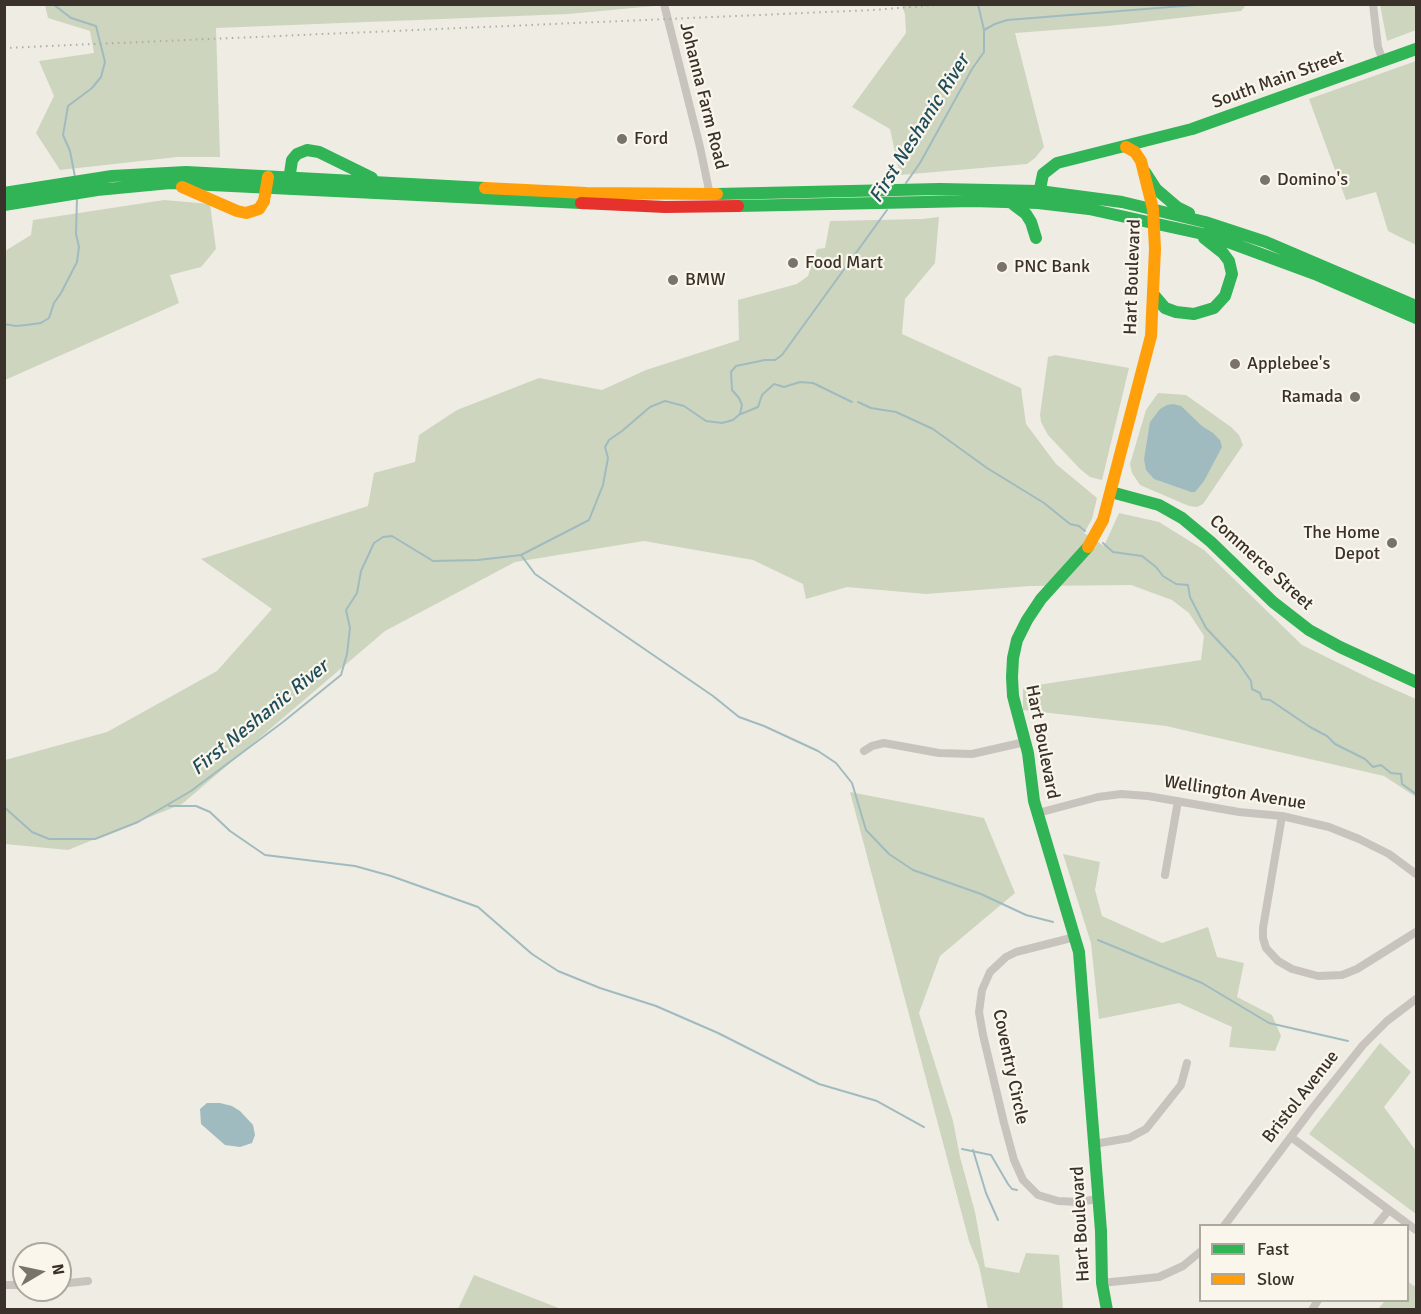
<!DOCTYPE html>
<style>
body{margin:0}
#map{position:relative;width:1421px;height:1314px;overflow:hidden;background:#efece4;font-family:Signika,sans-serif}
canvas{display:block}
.frame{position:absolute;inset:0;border:6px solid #3a322a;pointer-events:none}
.legend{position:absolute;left:1199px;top:1224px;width:210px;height:78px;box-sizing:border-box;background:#faf6ec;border:2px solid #ada89e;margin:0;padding:8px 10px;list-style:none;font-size:18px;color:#3a322a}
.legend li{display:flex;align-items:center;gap:12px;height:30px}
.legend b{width:30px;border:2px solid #ada89e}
.north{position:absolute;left:12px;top:1242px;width:60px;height:60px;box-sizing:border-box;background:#faf6ec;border:2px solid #ada89e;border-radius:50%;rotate:81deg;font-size:16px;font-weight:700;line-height:24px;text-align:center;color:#3a322a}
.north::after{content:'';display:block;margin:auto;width:21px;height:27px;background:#79736b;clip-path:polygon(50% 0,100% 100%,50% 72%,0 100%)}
</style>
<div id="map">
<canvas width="1421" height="1314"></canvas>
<div class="frame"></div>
<ul class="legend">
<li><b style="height:8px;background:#30b455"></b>Fast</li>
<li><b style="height:8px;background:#ff9f0a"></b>Slow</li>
</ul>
<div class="north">N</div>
</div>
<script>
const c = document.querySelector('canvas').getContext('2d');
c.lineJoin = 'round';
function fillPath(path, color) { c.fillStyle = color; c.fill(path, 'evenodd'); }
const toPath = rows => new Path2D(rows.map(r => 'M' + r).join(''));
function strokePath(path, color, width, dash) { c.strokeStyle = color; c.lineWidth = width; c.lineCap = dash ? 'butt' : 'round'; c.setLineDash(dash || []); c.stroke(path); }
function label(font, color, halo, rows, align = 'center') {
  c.font = font + ' Signika,sans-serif'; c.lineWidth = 4.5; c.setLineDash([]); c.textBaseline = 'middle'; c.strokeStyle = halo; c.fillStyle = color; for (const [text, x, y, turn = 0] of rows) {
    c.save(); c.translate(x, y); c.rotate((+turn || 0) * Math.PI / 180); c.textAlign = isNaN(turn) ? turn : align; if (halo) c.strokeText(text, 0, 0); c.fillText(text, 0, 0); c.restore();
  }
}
fillPath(toPath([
 [653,4,654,6,568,14,216,28,220,157,177,157,60,170,36,133,54,96,39,61,94,53,90,31,48,18,45,5],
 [923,5,923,4,1246,5,1241,11,1108,26,1015,33,1044,147,1035,158,1027,164,900,175,890,129,852,107,906,33,905,14,902,6],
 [1380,5,1416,5,1416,30,1387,41],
 [1416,61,1416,245,1388,231,1376,192,1346,200,1309,99],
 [164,200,210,204,216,249,201,267,170,275,179,303,5,380,5,251,31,235,33,220],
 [939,217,935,263,905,299,902,334,1021,388,1026,424,1056,464,1097,498,1092,519,1084,533,1104,546,1119,513,1159,522,1204,550,1302,645,1373,680,1416,699,1416,797,1384,776,1166,726,1023,710,1023,689,1031,686,1201,660,1204,636,1189,613,1172,600,1131,585,1030,586,926,594,847,587,806,599,803,584,753,560,644,541,515,562,385,631,182,804,68,850,5,844,5,760,107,732,217,671,272,609,201,559,368,506,374,473,415,462,419,435,457,410,539,378,602,390,646,370,739,340,738,300,797,284,808,276,817,249,825,248,830,221,922,219],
 [1055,355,1129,368,1102,480,1090,477,1080,469,1048,435,1041,422,1040,415,1048,357],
 [1158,393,1186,395,1231,427,1239,435,1243,445,1203,504,1197,507,1189,506,1140,485,1132,473,1130,464,1146,410],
 [850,792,984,818,1015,893,940,956,919,1013,953,1121,960,1157,975,1212,985,1267,1019,1273,1026,1253,1059,1255,1063,1309,988,1309,979,1266,969,1241],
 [1063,854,1100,862,1095,890,1102,916,1162,943,1208,927,1217,957,1244,963,1237,997,1272,1015,1281,1036,1275,1051,1229,1047,1232,1027,1179,1003,1099,1019,1091,943],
 [1380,1043,1411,1072,1384,1107,1416,1151,1416,1214,1309,1134],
 [474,1275,561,1309,458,1309],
 [1408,1282,1416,1287,1416,1309,1378,1309,1385,1301,1408,1300]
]), '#cdd5be');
fillPath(toPath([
 [1173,404,1181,406,1202,426,1213,433,1220,440,1222,447,1204,481,1195,492,1191,492,1154,479,1146,470,1144,459,1150,422,1160,409,1167,405],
 [207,1103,220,1103,232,1106,240,1111,253,1125,255,1135,252,1143,240,1147,225,1145,201,1124,200,1109]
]), '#a0bbc0');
strokePath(toPath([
 [53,4,71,18,96,26,105,62,101,77,92,88,68,106,63,135,70,151,75,177],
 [984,30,995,24,1007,20,1208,4],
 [906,183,920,163,972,69,984,52,984,30,978,4],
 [4,324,16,326,26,325,41,323,49,318,54,303,61,293,77,262,79,247,76,234,77,198],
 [858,402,871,408,896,412,933,429,987,468,1044,503,1070,524,1079,526,1085,531],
 [741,414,758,407,762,395,774,384,784,387,800,382,813,383,852,402],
 [1103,543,1113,552,1142,556,1156,567,1163,576,1176,584,1188,585,1190,597,1206,628,1238,662,1251,681,1252,689,1260,693,1262,699,1270,700,1310,727,1327,736,1335,744,1365,759,1373,767,1381,765,1391,773,1401,774,1402,784,1416,794],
 [521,555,535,574,713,696,739,717,764,726,818,751,836,763,852,783,866,830,889,854,913,870,981,894,1026,915,1053,922],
 [169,806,196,806,210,812,230,831,265,855,355,866,391,876,478,907,532,954,558,971,600,988,656,1006,718,1033,819,1084,877,1101,924,1127],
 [4,807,32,832,49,839,95,839,138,822,191,791,283,722,341,675,347,654,350,628,346,610,357,593,361,571,374,543,383,537,392,536,433,561,478,560,521,555,589,520,603,485,608,458,605,447,609,440,622,431,650,407,665,401,684,406,706,421,722,423,733,420,740,414,742,405,739,398,732,390,731,372,736,366,765,360,775,360,782,355,887,210],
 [1098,940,1202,983,1269,1023,1348,1041],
 [962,1149,991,1155,1008,1184,1012,1189,1017,1190],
 [973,1150,986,1193,998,1220]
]), '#a0bbc0', 2);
strokePath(toPath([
 [664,4,700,147,710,195],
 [1373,4,1378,47,1383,61],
 [864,751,872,746,884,743,939,753,972,754,1025,742],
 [1038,813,1098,797,1121,794,1148,796,1239,812,1282,816,1329,827,1359,839,1389,854,1416,874],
 [1282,816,1263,928,1263,938,1266,948,1278,961,1292,969,1318,976,1342,975,1357,969,1416,932],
 [1165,875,1178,801],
 [1075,937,1016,952,1006,957,990,972,982,990,979,1012,983,1035,1004,1123,1014,1160,1023,1180,1038,1195,1058,1201,1078,1202,1098,1199],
 [1291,1137,1416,1230],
 [1094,1144,1129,1138,1146,1129,1181,1085,1187,1063],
 [1224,1226,1311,1110,1363,1045,1387,1021,1416,999],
 [1376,1226,1388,1211],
 [1102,1283,1159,1277,1183,1266,1200,1252],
 [60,1284,88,1281],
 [4,1285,24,1285],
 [1312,1310,1318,1300]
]), '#c8c4bd', 8);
strokePath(toPath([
 [1145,172,1156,189,1177,207,1189,213],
 [288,187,292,160,297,154,307,150,319,152,372,178],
 [4,193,112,176,186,172,485,188],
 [717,194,940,189,1039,191,1122,202,1205,222,1266,242,1416,306],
 [1038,199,1043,174,1057,163,1192,129,1416,49],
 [1010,202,1026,214,1031,222,1036,238],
 [4,205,97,190,170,183,581,203],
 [738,206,972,201,1038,203,1089,209,1212,236,1315,274,1416,318],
 [1153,294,1165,308,1176,312,1194,314,1214,308,1225,296,1232,274,1229,261,1223,253,1204,238],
 [1111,492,1159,505,1182,518,1211,542,1273,602,1309,630,1340,647,1416,682],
 [1088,547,1041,599,1027,620,1017,640,1013,658,1012,677,1013,696,1028,753,1034,801,1079,952,1101,1231,1102,1283,1107,1310]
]), '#30b455', 12);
strokePath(toPath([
 [182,187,237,211,246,213,259,209,264,201,268,177],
 [485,188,586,193,717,194],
 [1088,547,1103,520,1151,336,1155,249,1153,209,1141,161,1135,152,1126,147]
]), '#ff9f0a', 12);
strokePath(toPath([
 [581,203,665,207,738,206]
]), '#e5322d', 12);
strokePath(toPath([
 [4,48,873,10,949,4]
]), '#b0aca7', 2, [1.5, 4.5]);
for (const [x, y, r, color] of [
 [622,139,6,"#79736b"],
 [1265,180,6,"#79736b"],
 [793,263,6,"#79736b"],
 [1002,267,6,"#79736b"],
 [673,280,6,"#79736b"],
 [1235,364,6,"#79736b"],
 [1355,397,6,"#79736b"],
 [1392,543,6,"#79736b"]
]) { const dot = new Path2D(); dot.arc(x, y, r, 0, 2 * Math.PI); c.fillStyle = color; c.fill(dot); strokePath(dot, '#faf6ec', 2); }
label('18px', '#3a322a', '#faf6ec', [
 ["South Main Street",1278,80,-20],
 ["Johanna Farm Road",703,96,76],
 ["Hart Boulevard",1133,277,-88],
 ["Commerce Street",1261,563,42],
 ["Hart Boulevard",1042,742,79],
 ["Wellington Avenue",1235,793,9],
 ["Coventry Circle",1010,1067,78],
 ["Bristol Avenue",1301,1097,-52],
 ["Hart Boulevard",1081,1224,-93]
]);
label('18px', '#3a322a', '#faf6ec', [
 ["Ford",634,139],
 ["Domino's",1277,180],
 ["Food Mart",805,263],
 ["PNC Bank",1014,267],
 ["BMW",685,280],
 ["Applebee's",1247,364],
 ["Ramada",1343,397,"right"],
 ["The Home",1380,533,"right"],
 ["Depot",1380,554,"right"]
], 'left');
label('italic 20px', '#1f4d5c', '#faf6ec', [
 ["First Neshanic River",920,129,-58],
 ["First Neshanic River",260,718,-39]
]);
</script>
